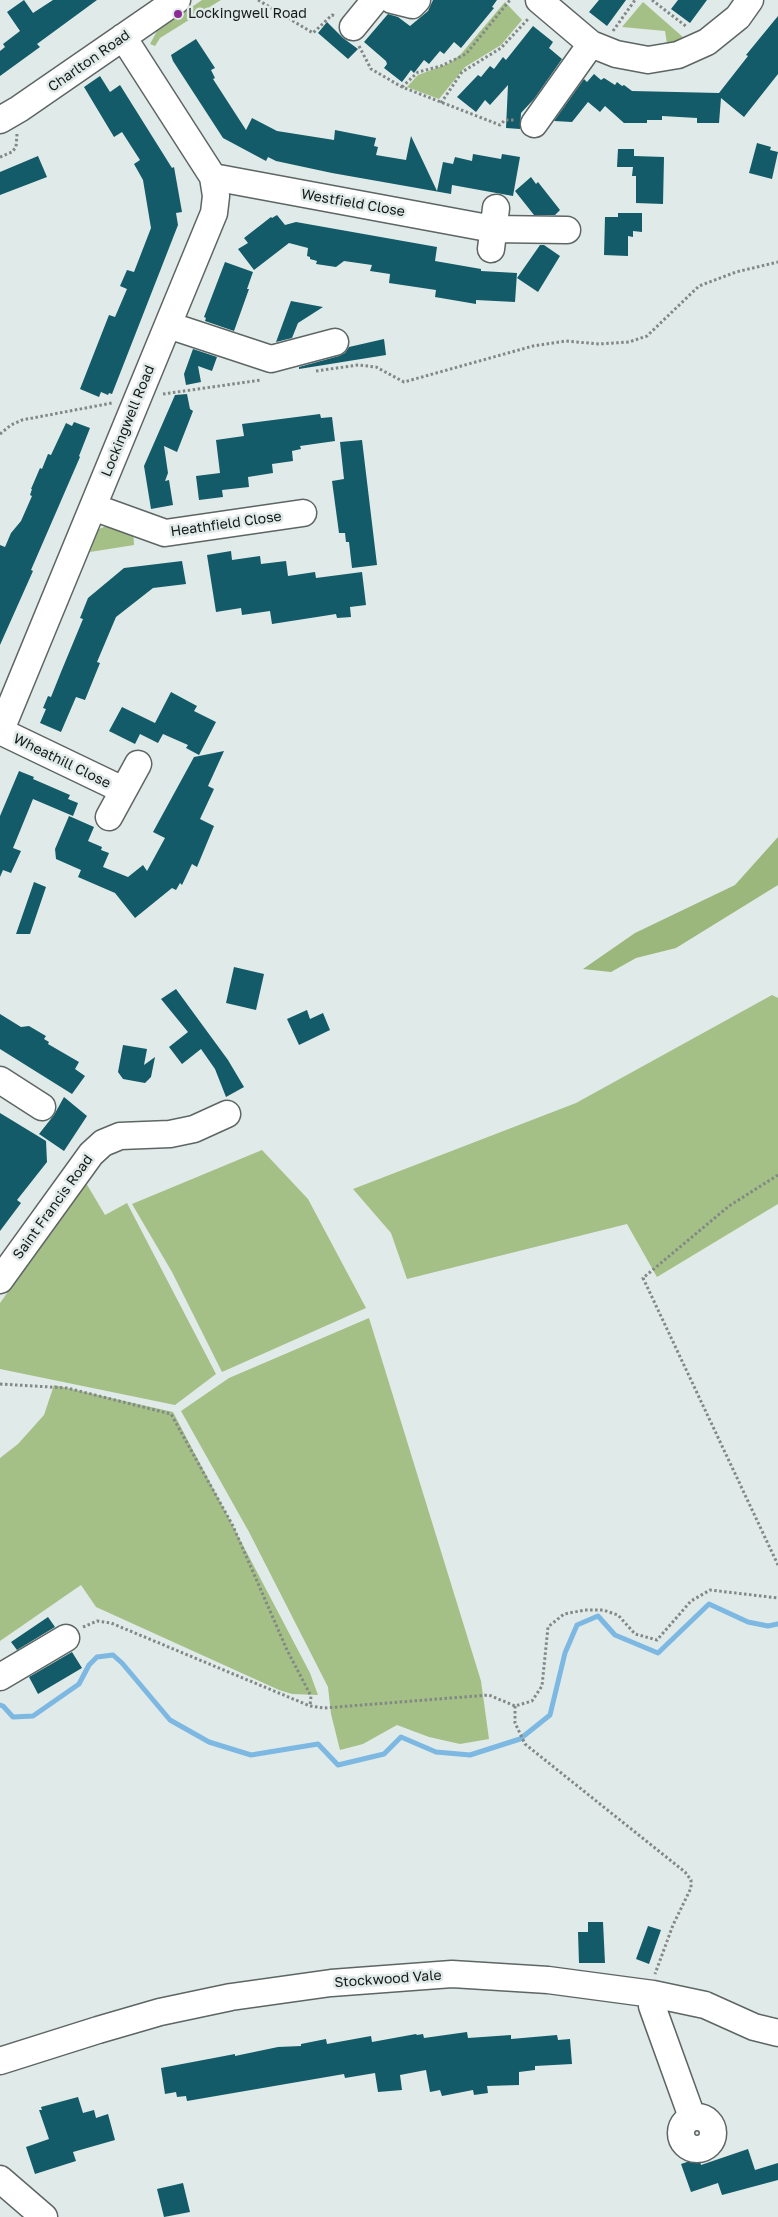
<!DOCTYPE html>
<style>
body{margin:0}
canvas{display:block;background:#e0eae8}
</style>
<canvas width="778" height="2217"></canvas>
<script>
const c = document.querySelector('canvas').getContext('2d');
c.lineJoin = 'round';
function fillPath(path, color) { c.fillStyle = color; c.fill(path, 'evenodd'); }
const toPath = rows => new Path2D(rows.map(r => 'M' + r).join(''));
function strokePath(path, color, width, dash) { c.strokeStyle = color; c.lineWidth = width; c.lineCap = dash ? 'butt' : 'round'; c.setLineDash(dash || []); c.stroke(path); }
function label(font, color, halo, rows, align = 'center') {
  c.font = font + ' "Golos Text",sans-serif'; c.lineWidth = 5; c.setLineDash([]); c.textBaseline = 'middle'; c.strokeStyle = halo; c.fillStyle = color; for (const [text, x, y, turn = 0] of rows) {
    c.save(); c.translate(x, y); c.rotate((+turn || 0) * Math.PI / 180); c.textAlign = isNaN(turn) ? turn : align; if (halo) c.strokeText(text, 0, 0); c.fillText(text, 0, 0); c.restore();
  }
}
fillPath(toPath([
 [202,0,221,0,160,38,155,46,150,44,157,31],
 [505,2,522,20,501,45,465,67,439,99,407,87,418,75,450,63,461,54],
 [643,2,684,38,667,44,665,31,622,27],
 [111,524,133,529,134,545,90,552,99,529],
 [772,995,778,998,778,1204,657,1277,627,1224,407,1279,391,1233,353,1189,576,1103],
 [262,1150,308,1199,366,1308,222,1372,172,1272,132,1204],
 [86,1183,105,1215,127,1203,216,1374,175,1405,0,1369,0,1303],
 [369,1318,481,1681,489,1739,460,1744,429,1737,397,1725,363,1744,340,1750,331,1714,328,1687,249,1532,181,1411,229,1378],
 [54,1385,173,1412,310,1673,318,1695,292,1694,279,1690,96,1607,81,1585,0,1641,0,1458,18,1444,44,1415]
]), '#a5c086');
fillPath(toPath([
 [778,837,778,885,676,948,636,958,611,972,583,969,635,933,735,885]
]), '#9bb77b');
strokePath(toPath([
 [0,1705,3,1706,13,1717,33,1716,79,1684,89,1665,97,1657,113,1655,122,1663,170,1720,209,1742,251,1755,318,1744,338,1765,384,1754,401,1737,436,1752,470,1755,520,1739,550,1715,565,1653,577,1625,598,1616,615,1635,658,1653,709,1604,748,1622,768,1626,778,1624]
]), '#7db8e3', 5);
fillPath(toPath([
 [24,0,33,13,53,0,97,0,37,44,40,47,0,76,0,51,5,47,3,44,20,31,7,12],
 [433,0,497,0,492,7,494,8,461,48,454,42,444,54,440,51,429,64,424,60,414,73,411,70,402,82,384,68,387,64,386,61,364,42,388,14,398,17,410,26,428,11],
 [599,0,626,0,607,26,589,12],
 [678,0,707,0,690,23,671,9],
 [778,16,778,74,744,117,721,98,719,123,697,123,697,118,662,116,662,120,647,120,647,123,624,123,605,106,600,112,588,102,572,122,554,121,584,79,587,82,594,74,601,80,604,78,615,85,617,82,622,86,624,85,632,91,719,93,748,56,746,55],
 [327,22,343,38,358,49,348,59,318,33],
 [533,26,553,42,549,48,562,59,534,99,521,113,520,129,506,128,508,85,490,105,485,100,476,112,457,97,478,75,481,77,490,66,494,69,503,57,506,60],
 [196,39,215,68,211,70,215,78,213,79,246,130,252,118,277,131,334,140,335,130,350,133,376,138,374,146,378,147,376,155,406,160,411,136,437,191,443,162,453,164,455,157,472,161,473,154,501,159,502,154,520,157,513,196,452,185,451,194,332,173,276,161,268,157,266,161,223,138,173,61,171,55],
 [100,76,110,92,120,85,172,168,174,167,182,212,176,213,178,225,112,394,109,393,108,395,101,392,99,397,80,389,109,315,115,317,127,289,120,286,127,270,134,272,151,228,143,180,134,164,140,160,122,132,114,137,84,87],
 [757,143,771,147,770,150,778,152,772,179,749,173],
 [618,149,634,149,634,156,664,157,663,204,636,203,636,176,632,176,633,167,617,167],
 [38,156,47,177,0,195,0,172],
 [531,177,536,184,538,182,560,210,555,215,534,215,515,191],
 [618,213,642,213,642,232,633,231,633,237,628,236,628,256,604,255,605,217,618,217],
 [277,215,285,225,296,222,437,247,435,261,481,269,481,271,517,273,515,302,476,300,476,304,435,297,436,290,389,283,390,274,370,271,372,265,344,261,336,267,316,264,317,261,310,259,310,257,307,256,308,248,289,243,254,270,238,249,248,243,244,238,271,217,272,218],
 [540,245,544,245,560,256,538,292,517,278],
 [225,262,253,272,247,289,249,289,234,331,205,321,206,318,204,317],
 [291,301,323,307,298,323,292,338,276,342],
 [384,339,386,355,299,369,299,367,339,356,345,353,349,347],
 [193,349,217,357,212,371,198,366,201,382,186,385,184,374],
 [187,394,190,409,193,411,177,452,164,446,168,473,165,481,169,480,173,505,151,509,144,466,175,395],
 [320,414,321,418,332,417,335,441,300,446,301,449,292,451,293,461,272,464,273,473,248,477,249,487,222,490,223,497,199,500,196,476,220,473,216,440,244,436,242,424],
 [74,422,90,428,79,456,80,457,31,570,33,571,0,645,0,545,5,547,11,533,21,521,32,496,30,495,32,489,31,489,40,468,42,469,48,454,51,455,66,423,72,426],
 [362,440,377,565,352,568,349,542,346,542,345,533,339,533,332,481,344,479,340,442],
 [231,551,232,560,260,556,261,564,286,561,288,576,315,572,316,578,362,572,366,605,350,607,351,617,337,618,336,614,272,624,270,611,242,615,241,608,216,612,207,555],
 [182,561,186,584,153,588,116,617,97,662,100,663,85,700,76,697,61,732,40,723,46,709,43,708,48,696,51,697,61,672,83,619,80,618,88,598,124,568],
 [171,692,197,706,194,711,216,722,199,755,186,748,188,745,163,734,158,743,140,734,135,744,109,731,122,707,155,723],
 [224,751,208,786,214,789,200,819,214,826,197,867,192,864,182,885,180,883,176,890,172,888,135,918,115,893,78,877,81,870,56,859,55,849,69,816,94,827,88,841,102,847,101,850,109,853,103,867,128,877,143,865,147,871,165,838,153,832,194,757],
 [19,771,34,777,33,779,70,795,68,799,78,803,73,816,33,799,13,848,21,851,11,873,3,870,0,877,0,816],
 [34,882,46,887,30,934,16,934],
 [234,967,264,974,256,1010,226,1003],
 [176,989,228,1060,244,1087,226,1097,215,1069,201,1049,182,1064,169,1047,188,1032,161,999],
 [307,1010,310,1019,323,1013,330,1030,299,1045,287,1019],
 [0,1014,21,1027,29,1026,46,1036,44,1039,49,1042,48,1044,79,1062,75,1069,85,1076,72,1094,0,1049],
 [123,1045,147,1049,144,1065,155,1057,151,1077,145,1083,123,1079,118,1072],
 [64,1097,87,1116,64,1151,39,1134,54,1115],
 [0,1113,46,1141,47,1162,17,1200,21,1203,0,1231],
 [48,1617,55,1627,17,1650,11,1642],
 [72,1652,82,1668,38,1694,29,1677],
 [588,1922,603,1922,605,1963,579,1963,578,1932,588,1932],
 [648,1926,661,1930,649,1964,636,1959],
 [467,2032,468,2038,511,2035,511,2039,557,2035,558,2040,570,2039,572,2064,535,2066,535,2070,519,2072,519,2085,487,2086,488,2093,474,2095,473,2090,442,2096,440,2090,430,2092,426,2070,400,2075,402,2090,378,2092,375,2073,345,2078,344,2074,187,2101,186,2096,177,2097,176,2092,165,2094,161,2068,235,2054,235,2056,278,2047,301,2046,301,2044,326,2039,327,2044,371,2036,372,2042,416,2034,417,2035,423,2034,424,2038],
 [78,2097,83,2113,94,2110,96,2118,108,2114,115,2140,73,2152,76,2161,35,2174,26,2147,49,2139,39,2110,42,2110,41,2107],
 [748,2149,755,2170,778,2163,778,2180,722,2195,718,2183,691,2192,681,2164,699,2158,701,2165],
 [183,2183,190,2212,164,2217,157,2189]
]), '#135b68');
const minor = toPath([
 [392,0,412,5,417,0],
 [539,0,591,44,616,54,648,60,678,55,707,42,738,17,750,0],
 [353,27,375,0],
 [0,120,19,109,177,0],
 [534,124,591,44],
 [213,177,493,229,567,230],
 [491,249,496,208],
 [168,325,271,359,335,342],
 [93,507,165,533,303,513],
 [0,731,123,790],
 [0,732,214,213,216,196,213,177,123,37],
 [109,817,138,764],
 [0,1080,42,1107],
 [0,1280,91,1154,103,1143,120,1136,170,1134,194,1129,227,1114],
 [0,1677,66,1638],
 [653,1994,652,2006,657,2020,692,2117],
 [0,2061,98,2030,160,2012,231,1997,331,1983,452,1974,548,1980,653,1994,705,2005,754,2027,778,2033],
 '681 2133a16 16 0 1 1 32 0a16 16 0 1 1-32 0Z',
 [0,2179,44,2217]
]);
strokePath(minor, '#5d6664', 29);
strokePath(toPath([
 [258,0,313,33,332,15,335,16],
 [652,0,687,27],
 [613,31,635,0],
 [359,46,371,69,402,87,500,125,505,120,515,120],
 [402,87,418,72,441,66,466,54,510,0],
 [441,103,462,72,501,48,529,18],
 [0,157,12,152,16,147,17,134],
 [316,371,358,365,376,367,404,382,533,346,566,341,599,344,629,342,647,336,699,286,736,272,778,262],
 [163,394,261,380],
 [0,434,11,425,22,420,112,403],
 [778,1175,729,1206,643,1278,778,1565],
 [0,1384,67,1388,171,1414,233,1526,287,1650,311,1696,310,1706],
 [83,1627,97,1621,111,1623,310,1706,324,1708,489,1695,515,1706,532,1701,542,1686,548,1627,564,1614,585,1610,603,1610,618,1615,635,1634,657,1640,691,1601,710,1590,778,1598],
 [515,1706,515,1723,525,1744,685,1872,691,1880,691,1888,673,1925,655,1974]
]), '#818886', 3, [2.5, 2.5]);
strokePath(minor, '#fff', 26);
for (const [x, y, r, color] of [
 [178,14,5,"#8d2b94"]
]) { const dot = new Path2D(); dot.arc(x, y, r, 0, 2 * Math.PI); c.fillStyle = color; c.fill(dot); strokePath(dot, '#e0eae8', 2); }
label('14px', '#151918', '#e0eae8', [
 ["Lockingwell Road",188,14]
], 'left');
label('14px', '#151918', '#e0eae8', [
 ["Charlton Road",89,61,-35],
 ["Westfield Close",353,203,10],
 ["Lockingwell Road",128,421,-68],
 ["Heathfield Close",226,524,-8],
 ["Wheathill Close",62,761,26],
 ["Saint Francis Road",53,1207,-54],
 ["Stockwood Vale",388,1979,-4]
]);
</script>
